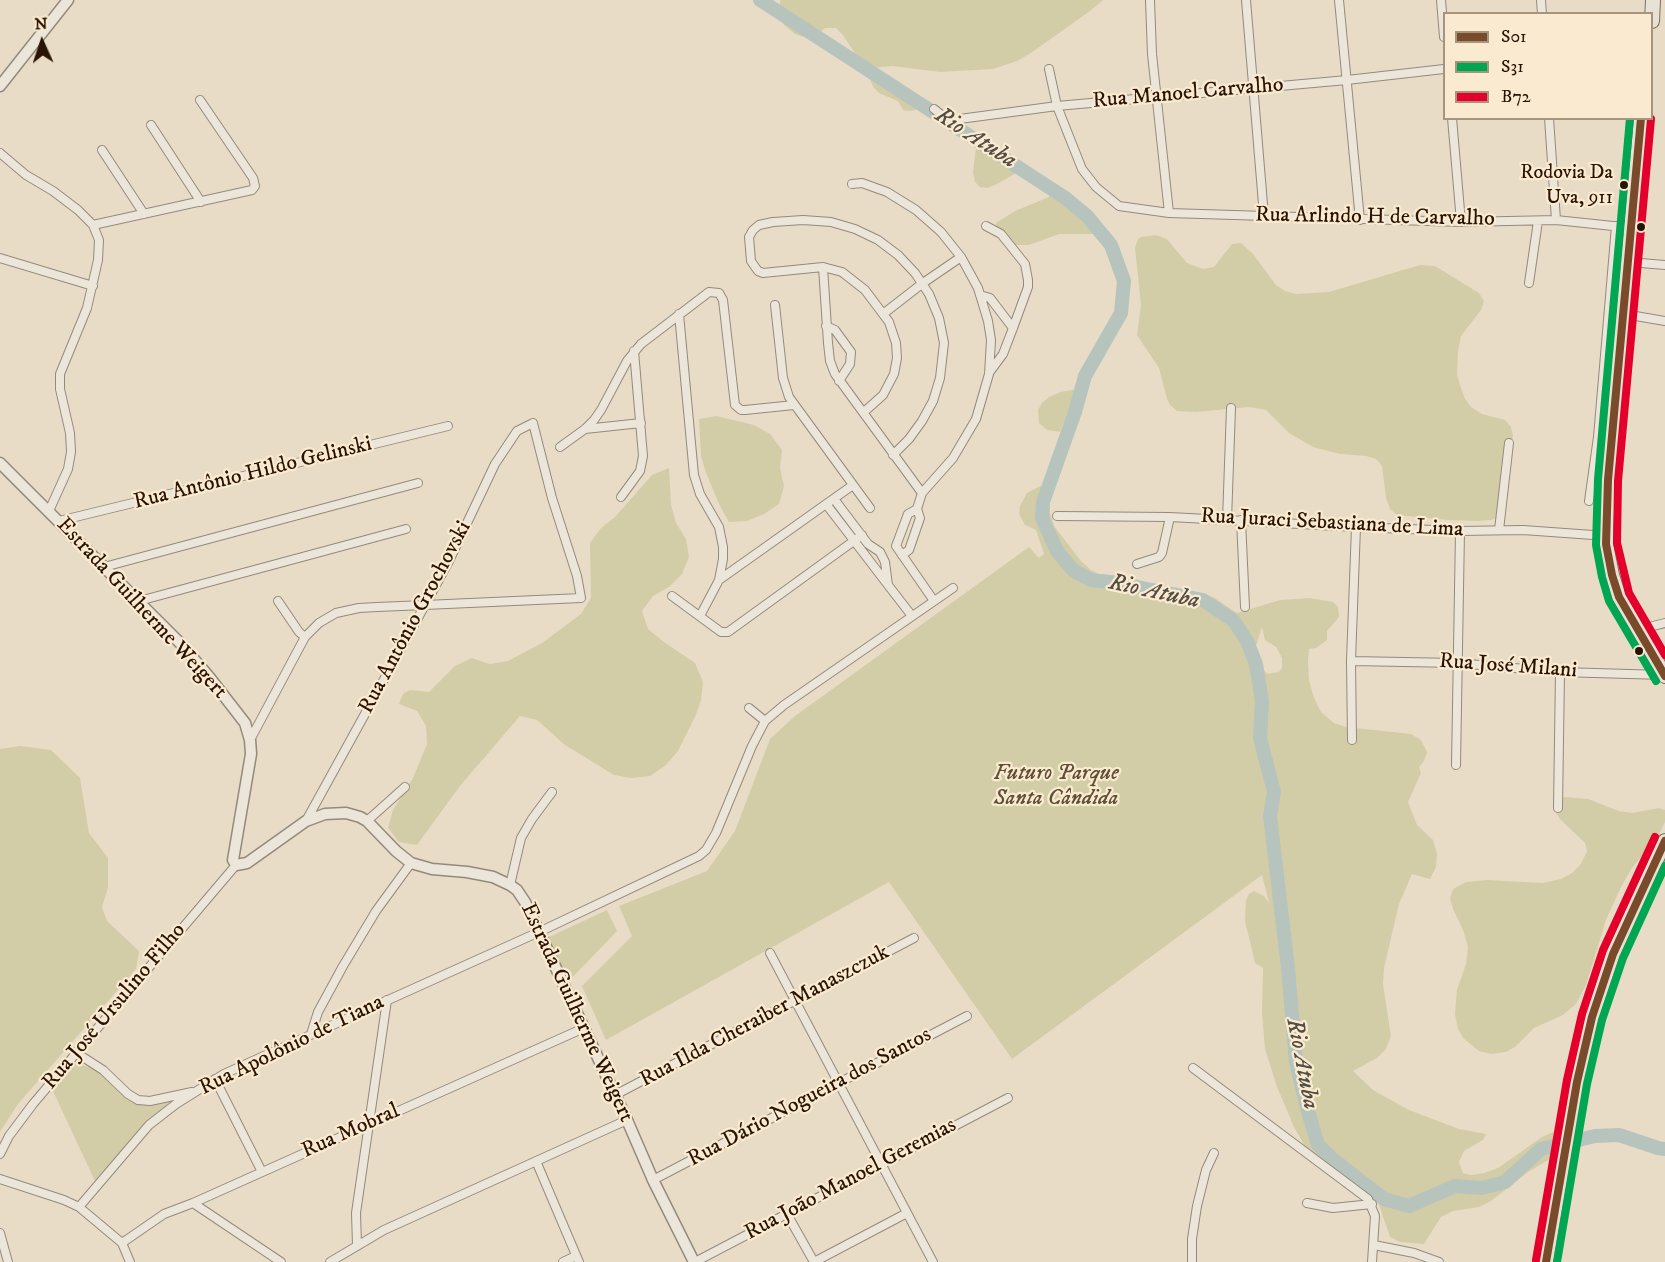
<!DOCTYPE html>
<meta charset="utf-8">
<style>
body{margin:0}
#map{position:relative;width:1665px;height:1262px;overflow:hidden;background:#e9dcc6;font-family:"IM FELL DW Pica",serif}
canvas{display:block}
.legend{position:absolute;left:1443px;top:12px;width:210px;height:108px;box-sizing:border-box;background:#faead0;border:2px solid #a6947e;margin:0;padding:8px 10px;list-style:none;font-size:18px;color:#291304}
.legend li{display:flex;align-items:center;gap:12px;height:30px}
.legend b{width:30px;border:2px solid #a6947e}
.north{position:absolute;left:12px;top:12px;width:60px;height:60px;-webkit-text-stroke:4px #faead0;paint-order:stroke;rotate:357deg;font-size:16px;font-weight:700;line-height:24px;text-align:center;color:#291304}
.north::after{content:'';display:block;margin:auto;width:21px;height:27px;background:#291304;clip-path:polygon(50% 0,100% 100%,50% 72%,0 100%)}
</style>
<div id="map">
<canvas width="1665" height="1262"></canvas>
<ul class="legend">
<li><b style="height:8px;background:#7a4b2a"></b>S01</li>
<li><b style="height:8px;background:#00a651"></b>S31</li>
<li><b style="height:8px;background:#e4002b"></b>B72</li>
</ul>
<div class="north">N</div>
</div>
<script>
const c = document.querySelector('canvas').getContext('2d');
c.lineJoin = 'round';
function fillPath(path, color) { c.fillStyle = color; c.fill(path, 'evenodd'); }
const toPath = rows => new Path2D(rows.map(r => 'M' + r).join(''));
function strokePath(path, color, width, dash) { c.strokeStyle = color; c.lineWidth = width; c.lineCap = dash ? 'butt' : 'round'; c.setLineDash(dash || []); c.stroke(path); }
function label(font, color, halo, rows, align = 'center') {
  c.font = font + ' "IM FELL DW Pica",serif'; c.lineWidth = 4.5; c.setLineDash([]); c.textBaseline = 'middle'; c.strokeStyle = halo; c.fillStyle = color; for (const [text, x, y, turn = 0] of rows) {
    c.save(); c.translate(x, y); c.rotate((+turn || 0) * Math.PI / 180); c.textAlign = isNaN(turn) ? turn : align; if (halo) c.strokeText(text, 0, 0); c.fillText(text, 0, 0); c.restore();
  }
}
fillPath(toPath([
 [780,0,1103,0,1090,11,1031,53,1017,61,993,69,940,72,892,66,870,68,868,73,872,77,924,108,910,111,903,110,898,101,879,93,874,88,862,64,843,35,836,28,825,28,815,37,807,38,795,34,784,25,781,18],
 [977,140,1024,169,995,185,987,188,980,187,975,182,973,172],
 [1051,187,1075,204,1099,234,1059,234,1029,245,1008,245,995,234,996,223,1015,211,1049,197],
 [1156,235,1167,239,1187,263,1203,269,1214,267,1232,244,1241,243,1253,254,1276,285,1285,291,1296,294,1329,292,1420,265,1435,266,1479,293,1484,301,1481,310,1461,336,1458,351,1457,375,1464,397,1471,407,1482,414,1505,420,1511,427,1513,435,1506,479,1506,510,1502,516,1491,520,1478,521,1448,520,1397,515,1390,509,1386,498,1382,466,1376,459,1366,456,1340,454,1313,447,1289,433,1266,410,1249,407,1196,412,1177,411,1170,405,1167,399,1159,368,1137,335,1141,305,1135,248,1138,239,1141,237],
 [1077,389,1060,432,1047,430,1039,423,1038,410,1042,403,1049,397,1061,392],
 [716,416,754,425,770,434,782,450,780,468,784,486,779,504,764,514,747,521,729,522,720,506,706,473,701,456,699,419],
 [669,468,671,505,676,523,686,539,689,557,682,574,669,587,653,596,642,611,648,629,664,642,695,663,703,682,701,700,695,717,678,751,666,765,650,776,631,778,614,775,565,745,537,720,520,716,460,786,417,845,399,842,388,828,393,810,413,778,427,744,426,726,417,711,399,704,403,694,410,690,429,692,455,666,472,658,490,664,508,661,542,643,581,614,591,598,590,543,601,528,615,517,652,475],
 [1048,482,1050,513,1054,526,1081,561,1091,570,1099,574,1133,577,1148,586,1213,597,1237,613,1280,600,1310,598,1333,602,1338,607,1339,617,1327,631,1327,640,1316,648,1309,649,1308,661,1309,680,1314,698,1321,712,1334,723,1346,727,1411,734,1421,740,1427,752,1424,761,1419,767,1421,773,1408,802,1417,825,1433,840,1437,854,1436,867,1430,879,1412,874,1399,904,1384,968,1383,984,1391,1036,1386,1049,1377,1058,1353,1071,1373,1090,1409,1110,1459,1129,1486,1134,1483,1140,1464,1151,1459,1162,1463,1173,1471,1175,1484,1173,1498,1168,1542,1137,1556,1131,1558,1134,1554,1155,1550,1159,1528,1172,1491,1201,1479,1207,1453,1211,1441,1217,1424,1244,1400,1242,1390,1237,1378,1202,1306,1148,1294,1127,1277,1087,1265,1049,1262,1012,1263,968,1255,963,1245,921,1246,900,1249,894,1254,891,1264,896,1269,903,1262,875,1012,1059,889,882,606,1040,582,986,632,936,619,906,707,871,735,831,770,739,795,716,1029,547,1039,558,1044,554,1036,530,1025,525,1019,514,1020,506,1027,493],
 [1262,627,1265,640,1276,647,1282,658,1282,668,1279,672,1267,674,1262,667,1256,646],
 [20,746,51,750,80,778,89,833,108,858,108,888,102,907,107,921,139,951,136,969,18,1104,0,1132,0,749],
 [1564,797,1588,799,1619,811,1632,813,1659,808,1665,810,1665,822,1658,836,1632,868,1621,887,1606,920,1586,985,1576,1004,1563,1015,1534,1028,1515,1047,1506,1052,1491,1054,1479,1051,1463,1038,1458,1029,1455,1014,1457,990,1466,964,1468,947,1463,930,1453,909,1450,898,1453,889,1466,882,1487,880,1543,883,1561,879,1572,873,1581,864,1587,851,1585,843,1560,819,1555,811,1555,803],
 [607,910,617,931,567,983,547,938],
 [74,1063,90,1067,98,1071,134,1103,150,1104,180,1097,148,1119,95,1181,52,1089]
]), '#d2cda7');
strokePath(toPath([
 [760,0,1064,197,1087,216,1111,245,1124,281,1121,313,1085,376,1075,412,1043,502,1042,518,1057,551,1074,571,1091,580,1117,583,1203,600,1234,621,1247,641,1256,664,1262,701,1260,738,1274,792,1270,816,1288,968,1296,1062,1307,1108,1318,1145,1334,1160,1384,1199,1409,1206,1455,1186,1482,1188,1505,1182,1541,1149,1595,1136,1619,1135,1658,1148,1665,1149]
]), '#b7c4bd', 14);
const minor = toPath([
 [1150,0,1152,54,1169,213],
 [1246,0,1264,216],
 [1339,0,1360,220],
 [1441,0,1444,37],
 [1541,0,1542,14],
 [1049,69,1057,106,1082,169,1096,187,1119,206,1169,213,1461,222,1556,220,1632,228],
 [934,109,944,117,952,120,1057,106,1347,80,1444,69],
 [1452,118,1461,222],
 [1549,118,1556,220],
 [151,125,201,202],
 [102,150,144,214],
 [0,153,26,175,53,191,78,210,93,225,99,240,98,260,87,308,60,374,60,389,70,433,71,452,68,469,49,511],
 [852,184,862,183,887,192,916,210,941,232,961,257,978,288,988,321,991,340,989,374,976,419,953,458,922,493,917,509,920,518,909,550,902,555],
 [93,225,252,190,255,186,253,178,200,100],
 [986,226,1001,234,1025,264,1028,280,1028,287,1013,328,1003,354,989,373],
 [0,258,93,286],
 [1629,262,1665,265],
 [823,267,828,343,830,361,835,374,922,493],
 [1529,283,1538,221],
 [980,295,990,298,1013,328],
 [775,305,783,378,789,397,870,508],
 [679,314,694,475,700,494,719,527,723,547,723,559,719,580,700,616],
 [883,314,923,283,961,257],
 [1624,314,1665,321],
 [826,326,835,330,851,352,850,364,839,381],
 [864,412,883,395,894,374,897,358,896,343,889,322,865,290,842,272,823,267,763,273,758,271,751,261,749,237,753,230,759,225,773,222,803,220,831,222,855,229,878,240,898,255,915,273,929,294,939,318,944,343,940,378,933,401,922,421,909,439,893,455],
 [585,429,641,423],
 [560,447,585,429,594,420,601,410,627,361,641,344,709,292,719,293,723,300,735,405,741,410,745,410,794,405],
 [621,497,640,471,643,456,634,351],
 [1589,501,1598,437,1616,226],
 [826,504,888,585,885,562,880,552,868,544,834,499],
 [917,509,908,514,896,546,934,601],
 [1057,516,1170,517,1356,527,1460,531,1523,530,1607,536],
 [1227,520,1231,408],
 [1241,520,1245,607],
 [59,521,448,426],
 [1499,530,1509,443],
 [1137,564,1159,557,1162,553,1170,517],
 [104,567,418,483],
 [719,580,853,485],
 [888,585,912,616],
 [672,596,721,632,728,632,862,535],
 [139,601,406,529],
 [278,601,299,632,305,637],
 [1641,635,1653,626,1665,623],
 [1351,661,1457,663,1560,672,1664,675],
 [749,708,765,721],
 [250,740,305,637,319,623,336,613,359,608,377,607,425,605,581,598,577,576,552,498,533,423,517,431,495,464,449,561,425,605,306,821],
 [1352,740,1351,661,1356,527],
 [1456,765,1460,531],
 [1558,808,1560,672],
 [367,821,405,787],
 [510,885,521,838,532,819,552,792],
 [770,953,933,1262],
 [311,1034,318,1012,343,966,376,911,411,863],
 [75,1052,103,1070,128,1094,138,1100,150,1101,192,1092],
 [1193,1068,1368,1199,1375,1216,1372,1262],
 [215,1079,262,1172],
 [615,1095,914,938],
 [0,1154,9,1136,33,1104,236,865],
 [536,1161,579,1262],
 [0,1179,64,1200,79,1207,122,1243,130,1262],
 [653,1180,967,1016],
 [193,1203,281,1262],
 [1307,1203,1333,1208,1372,1204],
 [79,1207,149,1125,176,1104,224,1074,539,932,699,856,706,850,716,833,752,746,765,721,784,705,953,588],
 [787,1214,814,1262,907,1213],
 [0,1233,8,1262],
 [122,1243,164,1214,193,1203,584,1028],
 [357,1245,356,1213,387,1000],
 [1374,1245,1414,1253,1439,1262],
 [330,1262,384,1230,627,1120],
 [563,1262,576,1256],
 [695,1262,1008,1098],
 [1192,1262,1192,1239,1197,1206,1206,1170,1214,1153]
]);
const tertiary = toPath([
 [0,86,68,0],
 [0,463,181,644,210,678,245,723,250,740,251,754,233,860,236,865,247,863,306,821,325,814,346,813,360,817,367,821,396,851,411,863,432,869,467,872,493,877,510,885,517,890,525,902,627,1120,653,1180,694,1262]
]);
const trunk = toPath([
 [1652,21,1653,0],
 [1641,118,1608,480,1606,544,1612,575,1619,597,1665,676],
 [1546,1262,1577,1082,1592,1017,1613,954,1665,841]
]);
strokePath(minor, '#948a7c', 10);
strokePath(tertiary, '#948a7c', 13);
strokePath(trunk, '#796f62', 16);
strokePath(minor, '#ece5da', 8);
strokePath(tertiary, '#ece5da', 10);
strokePath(trunk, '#e8e1d4', 14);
strokePath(toPath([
 [1641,118,1608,480,1606,544,1612,575,1619,597,1665,676],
 [1546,1262,1577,1082,1592,1017,1613,954,1665,841]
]), '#7a4b2a', 8);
strokePath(toPath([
 [1630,118,1598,479,1596,545,1602,577,1609,601,1656,681],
 [1557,1262,1587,1084,1602,1020,1623,958,1665,866]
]), '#00a651', 8);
strokePath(toPath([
 [1651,119,1618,481,1617,543,1629,593,1665,655],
 [1536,1260,1567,1080,1582,1014,1603,950,1655,837]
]), '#e4002b', 8);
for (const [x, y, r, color] of [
 [1624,185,5,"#291304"],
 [1641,227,5,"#291304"],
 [1639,651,5,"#291304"]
]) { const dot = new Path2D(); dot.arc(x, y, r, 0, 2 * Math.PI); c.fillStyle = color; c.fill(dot); strokePath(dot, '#faead0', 2); }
label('20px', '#291304', '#faead0', [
 ["Rodovia Da",1613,174],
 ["Uva, 911",1613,199]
], 'right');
label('22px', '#291304', '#faead0', [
 ["Rua Manoel Carvalho",1188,94,-5],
 ["Rua Arlindo H de Carvalho",1375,218,1],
 ["Rua Antônio Hildo Gelinski",253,474,-14],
 ["Rua Juraci Sebastiana de Lima",1332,524,3],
 ["Estrada Guilherme Weigert",141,609,47],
 ["Rua Antônio Grochovski",416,618,-62],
 ["Rua José Milani",1508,667,4],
 ["Rua José Ursulino Filho",115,1007,-50],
 ["Estrada Guilherme Weigert",576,1013,65],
 ["Rua Ilda Cheraiber Manaszczuk",765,1017,-28],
 ["Rua Apolônio de Tiana",292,1046,-26],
 ["Rua Dário Nogueira dos Santos",810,1098,-28],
 ["Rua Mobral",351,1132,-24],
 ["Rua João Manoel Geremias",851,1180,-28]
]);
label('italic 22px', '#5e5034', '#faead0', [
 ["Futuro Parque",1056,774],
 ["Santa Cândida",1056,799]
]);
label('italic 24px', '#534d43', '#faead0', [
 ["Rio Atuba",975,139,33],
 ["Rio Atuba",1154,593,12],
 ["Rio Atuba",1301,1064,79]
]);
</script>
